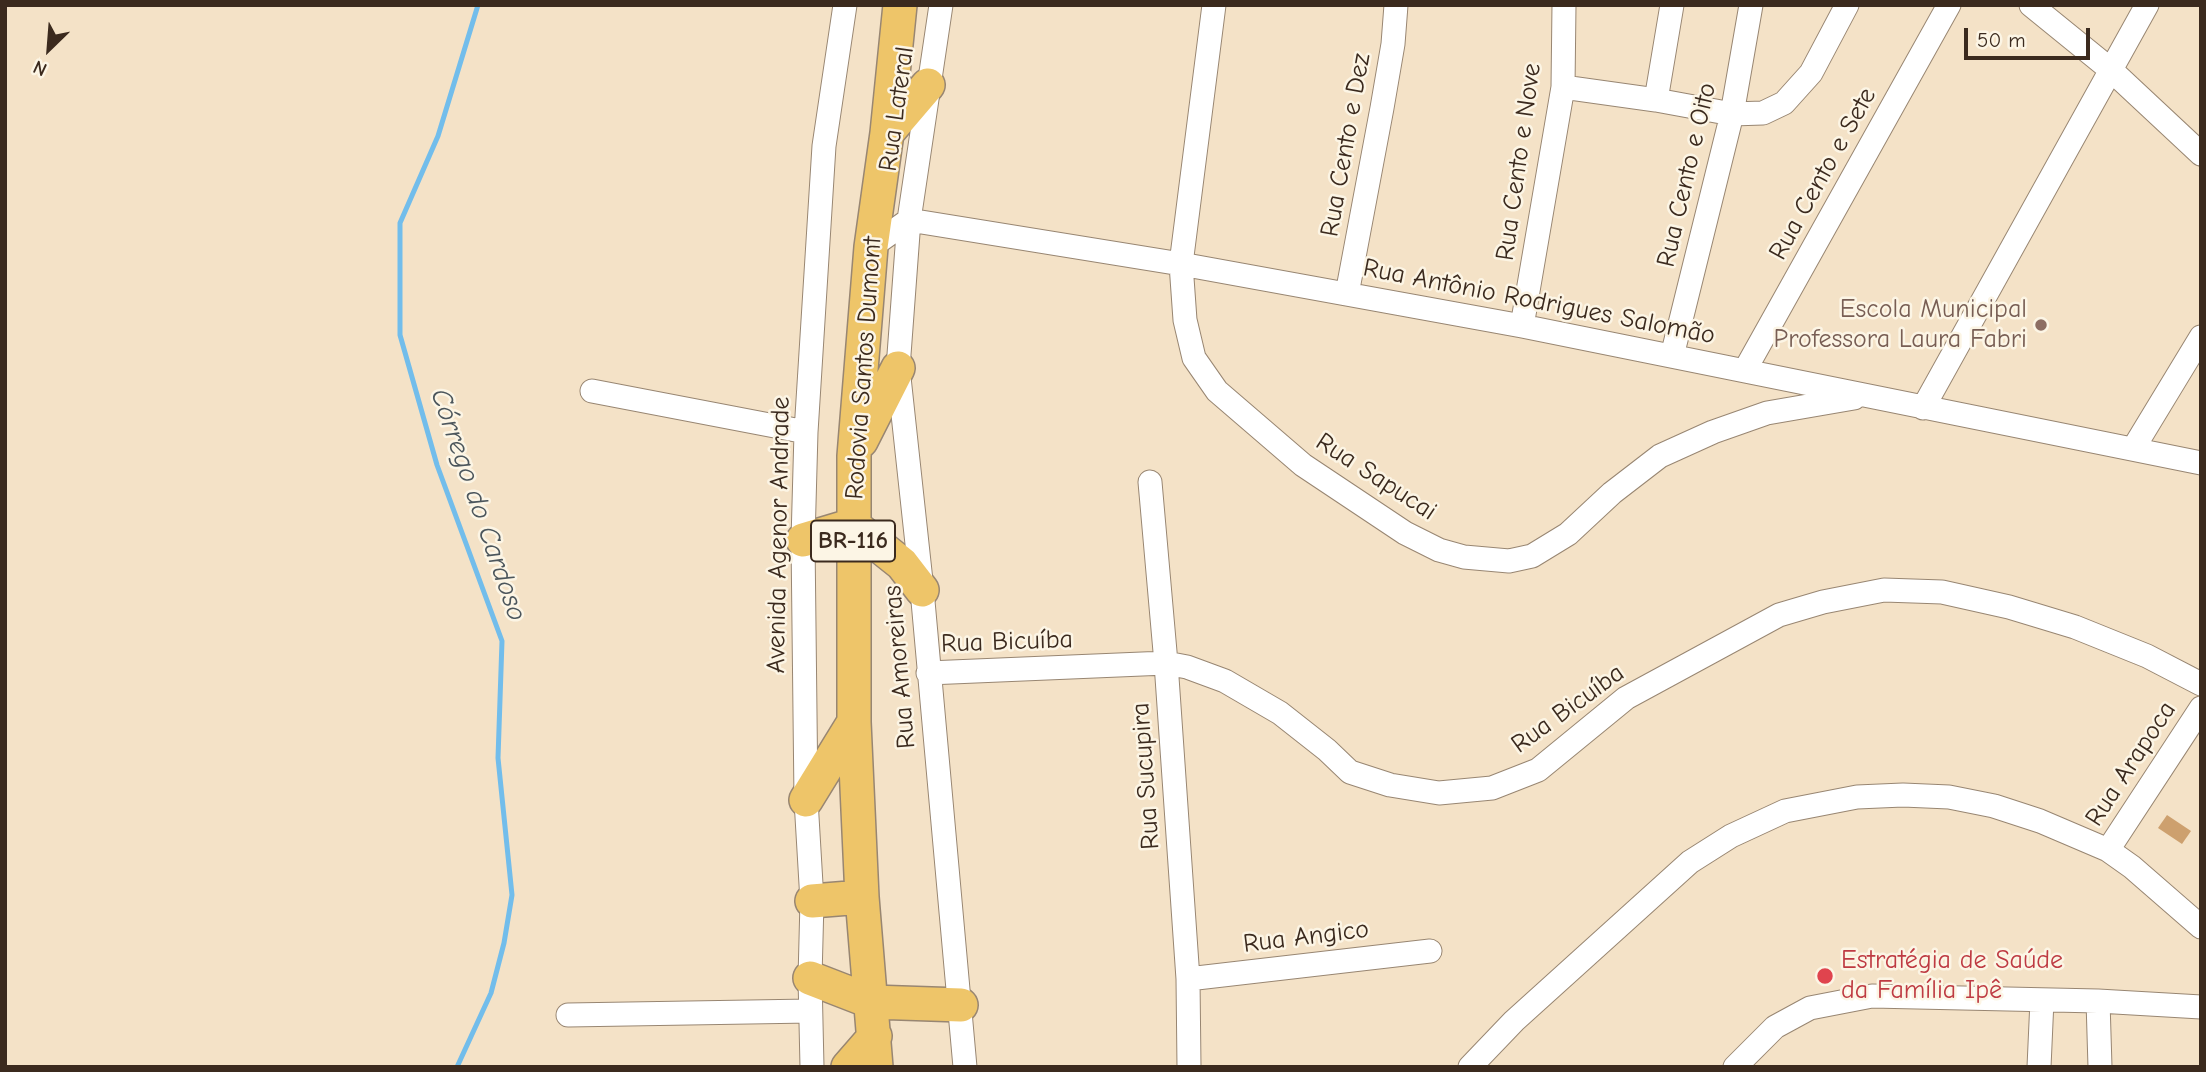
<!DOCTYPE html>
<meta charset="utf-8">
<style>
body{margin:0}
#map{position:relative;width:2206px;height:1072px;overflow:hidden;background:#f4e2c7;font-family:"Comic Neue",sans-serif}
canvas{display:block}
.frame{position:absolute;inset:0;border:7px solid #3b2a1e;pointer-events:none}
.north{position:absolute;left:14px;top:14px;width:70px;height:70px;-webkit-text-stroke:5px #fcf5e5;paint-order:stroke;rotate:205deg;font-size:19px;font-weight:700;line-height:28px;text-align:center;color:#3b2a1e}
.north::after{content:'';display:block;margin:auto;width:24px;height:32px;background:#3b2a1e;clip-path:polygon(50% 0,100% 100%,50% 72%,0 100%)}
.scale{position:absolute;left:1964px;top:28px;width:126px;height:32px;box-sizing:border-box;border:4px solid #3b2a1e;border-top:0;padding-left:9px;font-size:21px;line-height:24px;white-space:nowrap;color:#3b2a1e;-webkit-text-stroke:5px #fcf5e5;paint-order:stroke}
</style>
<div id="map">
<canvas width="2206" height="1072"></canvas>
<div class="frame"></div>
<div class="north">N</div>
<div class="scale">50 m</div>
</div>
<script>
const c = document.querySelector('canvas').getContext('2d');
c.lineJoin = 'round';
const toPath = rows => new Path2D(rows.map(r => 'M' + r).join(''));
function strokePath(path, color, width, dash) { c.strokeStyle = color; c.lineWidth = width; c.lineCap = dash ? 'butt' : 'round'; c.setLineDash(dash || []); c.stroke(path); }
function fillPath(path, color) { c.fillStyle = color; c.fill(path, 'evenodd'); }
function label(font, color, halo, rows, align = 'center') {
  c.font = font + ' "Comic Neue",sans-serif'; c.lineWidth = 5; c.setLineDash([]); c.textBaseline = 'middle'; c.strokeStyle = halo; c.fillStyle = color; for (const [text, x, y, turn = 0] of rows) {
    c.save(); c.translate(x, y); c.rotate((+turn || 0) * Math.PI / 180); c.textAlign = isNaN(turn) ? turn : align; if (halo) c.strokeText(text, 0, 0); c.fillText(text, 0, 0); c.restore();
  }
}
strokePath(toPath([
 [457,1067,491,993,504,943,512,895,498,758,502,641,437,465,400,335,400,223,438,136,478,5]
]), '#72bdeb', 5);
fillPath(toPath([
 [2167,815,2191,831,2182,844,2158,828]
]), '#cda06e');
const minor = toPath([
 [941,5,909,220,898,368,922,590,965,1067],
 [1214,5,1181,264,1185,320,1194,358,1217,391,1303,465,1405,533,1439,550,1464,557,1509,561,1532,556,1568,534,1612,493,1660,456,1713,432,1767,413,1854,398],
 [2031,5,2111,70,2201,154],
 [1563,87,1656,100,1732,114,1763,113,1784,103,1811,73,1847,5],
 [1656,100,1672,5],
 [871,247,909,220,1181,264,1522,326,2201,463],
 [1347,294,1382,108,1393,44,1396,5],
 [1522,326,1563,87,1564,5],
 [1672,356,1732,114,1751,5],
 [1745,370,1949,5],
 [592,391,806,432],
 [1923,408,2147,5],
 [2133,449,2201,337],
 [1150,482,1166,663,1188,979,1189,1067],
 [928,673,1166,663,1187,667,1225,681,1280,713,1327,750,1350,772,1390,785,1439,793,1492,788,1538,770,1626,698,1779,615,1823,602,1884,590,1942,592,2009,607,2075,627,2147,656,2201,684],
 [2108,850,2201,708],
 [1188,979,1430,951],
 [2098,1001,2100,1067],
 [568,1015,810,1011],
 [812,1067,810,978,812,901,806,800,803,540,806,432,824,146,845,5],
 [1470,1067,1514,1021,1690,862,1731,836,1785,811,1857,797,1903,795,1949,797,1994,806,2040,821,2108,850,2132,867,2201,927],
 [1735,1067,1775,1027,1810,1008,1872,996,2098,1001,2201,1007],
 [2039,1067,2042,1000]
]);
const highway = toPath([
 [887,133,928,85],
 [861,441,898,368],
 [803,540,853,525,902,564,922,590],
 [806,800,854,722],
 [812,901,862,897],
 [810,978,872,1002,961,1005],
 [848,1067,875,1036],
 [876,1067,862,897,854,722,854,456,871,247,887,133,900,5]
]);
strokePath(minor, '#988672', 25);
strokePath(highway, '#988672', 36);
strokePath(minor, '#fff', 23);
strokePath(highway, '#eec569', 33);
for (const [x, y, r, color] of [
 [2041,325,7,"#8d6e63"],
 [1825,976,9,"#e0444e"]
]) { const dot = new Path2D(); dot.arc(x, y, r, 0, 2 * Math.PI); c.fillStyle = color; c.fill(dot); strokePath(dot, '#fcf5e5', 2.5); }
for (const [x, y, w] of [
 [853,541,84]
]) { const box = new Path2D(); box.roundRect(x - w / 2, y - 20.5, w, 41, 5); c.fillStyle = '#fcf5e5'; c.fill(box); strokePath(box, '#3b2a1e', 2); }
label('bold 24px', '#3b2a1e', null, [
 ["BR-116",853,541]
]);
label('26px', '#3b2a1e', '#fcf5e5', [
 ["Rua Lateral",897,109,-82],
 ["Rua Cento e Dez",1346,145,-80],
 ["Rua Cento e Nove",1519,162,-82],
 ["Rua Cento e Sete",1823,174,-61],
 ["Rua Cento e Oito",1687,175,-77],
 ["Rua Antônio Rodrigues Salomão",1539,302,11],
 ["Rodovia Santos Dumont",864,368,-86],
 ["Rua Sapucai",1376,477,33],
 ["Avenida Agenor Andrade",779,535,-89],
 ["Rua Bicuíba",1007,642,-2],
 ["Rua Amoreiras",900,667,-95],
 ["Rua Bicuíba",1568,709,-36],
 ["Rua Arapoca",2131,764,-57],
 ["Rua Sucupira",1146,776,-94],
 ["Rua Angico",1306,937,-7]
]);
label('26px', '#785e54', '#fcf5e5', [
 ["Escola Municipal",2027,310],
 ["Professora Laura Fabri",2027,340]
], 'right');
label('26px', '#be3a42', '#fcf5e5', [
 ["Estratégia de Saúde",1841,961],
 ["da Família Ipê",1841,991]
], 'left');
label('italic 28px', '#4c565c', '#fcf5e5', [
 ["Córrego do Cardoso",478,505,71]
]);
</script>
